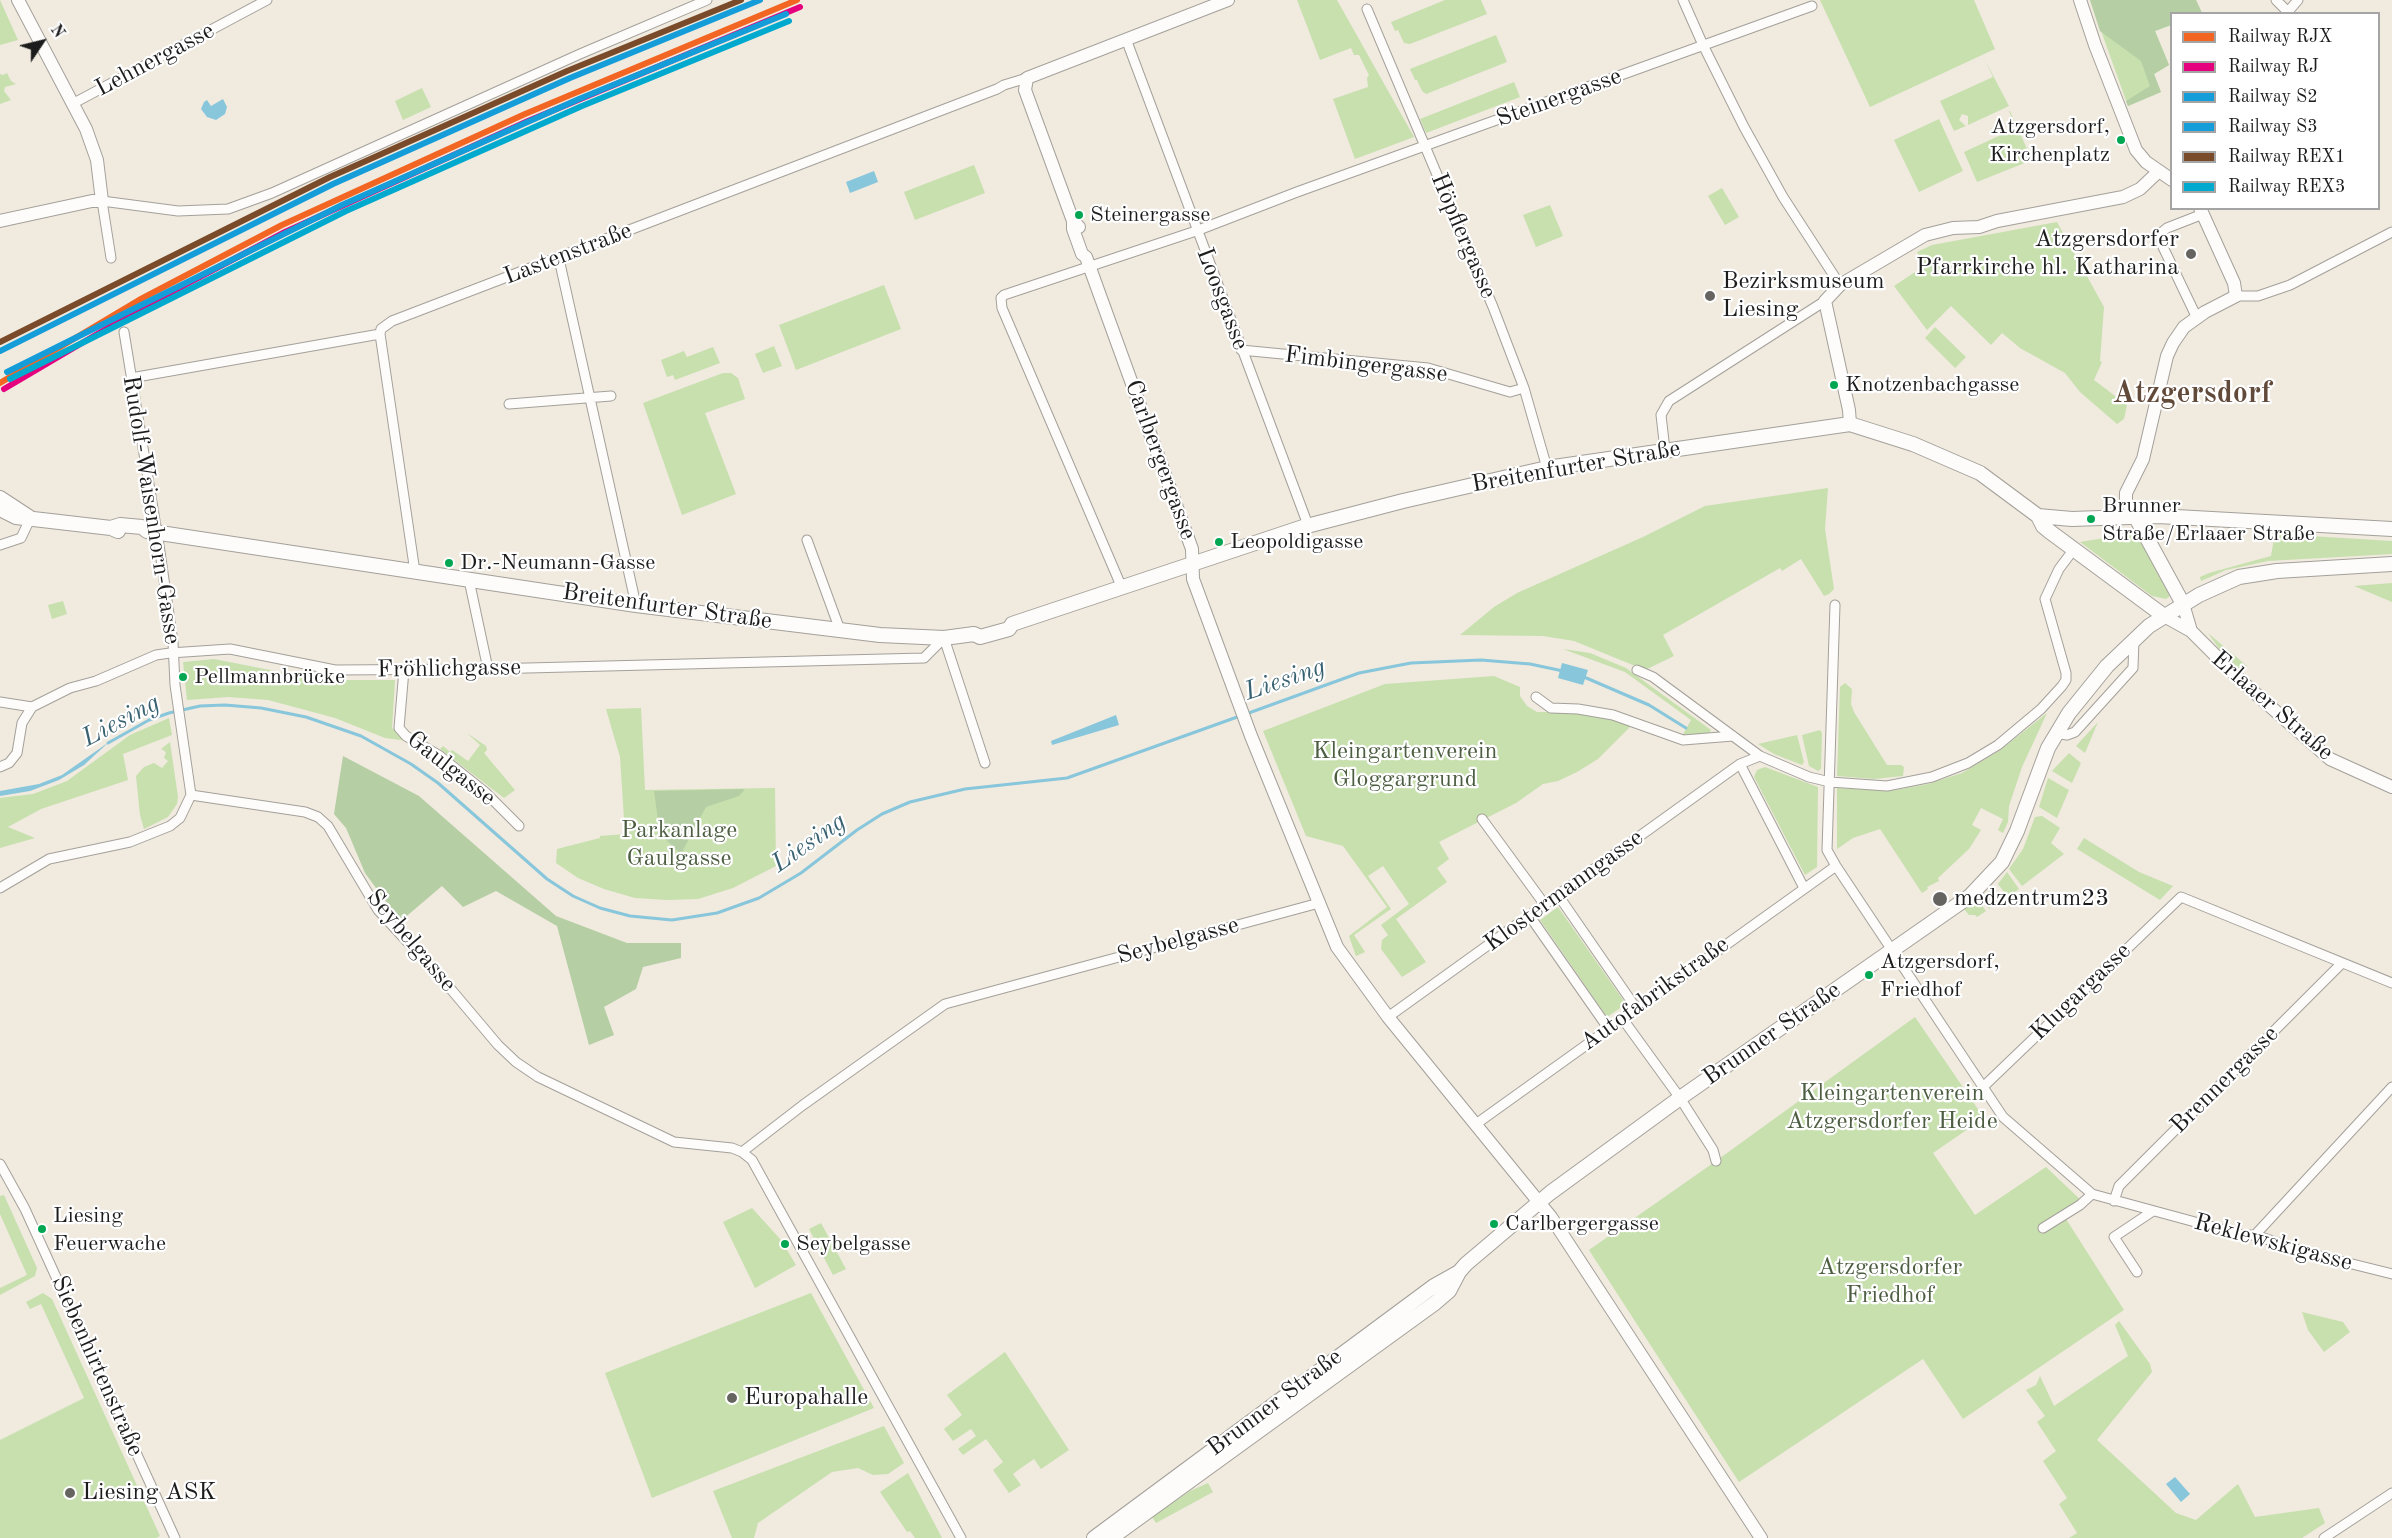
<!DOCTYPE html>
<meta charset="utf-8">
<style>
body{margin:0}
#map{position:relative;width:2392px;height:1538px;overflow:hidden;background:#f0eadf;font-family:"Old Standard TT",serif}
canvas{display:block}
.legend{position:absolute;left:2170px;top:12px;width:210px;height:198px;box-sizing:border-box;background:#fff;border:2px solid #a4a4a4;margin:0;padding:8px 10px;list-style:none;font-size:18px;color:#1c1c1c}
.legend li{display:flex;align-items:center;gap:12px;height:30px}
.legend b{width:30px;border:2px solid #a4a4a4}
.north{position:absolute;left:12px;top:12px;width:60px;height:60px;-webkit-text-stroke:4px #fff;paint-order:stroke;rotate:55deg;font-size:16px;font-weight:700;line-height:24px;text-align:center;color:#1c1c1c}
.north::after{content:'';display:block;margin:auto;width:21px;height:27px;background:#1c1c1c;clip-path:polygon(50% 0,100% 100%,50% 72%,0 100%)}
</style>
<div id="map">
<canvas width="2392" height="1538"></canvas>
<ul class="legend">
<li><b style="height:8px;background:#f26522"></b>Railway RJX</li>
<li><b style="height:8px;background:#e5007d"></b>Railway RJ</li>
<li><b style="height:8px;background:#159dd9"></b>Railway S2</li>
<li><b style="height:8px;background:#159dd9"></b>Railway S3</li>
<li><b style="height:8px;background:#7a4b2a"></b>Railway REX1</li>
<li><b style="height:8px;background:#00a9ce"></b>Railway REX3</li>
</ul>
<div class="north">N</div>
</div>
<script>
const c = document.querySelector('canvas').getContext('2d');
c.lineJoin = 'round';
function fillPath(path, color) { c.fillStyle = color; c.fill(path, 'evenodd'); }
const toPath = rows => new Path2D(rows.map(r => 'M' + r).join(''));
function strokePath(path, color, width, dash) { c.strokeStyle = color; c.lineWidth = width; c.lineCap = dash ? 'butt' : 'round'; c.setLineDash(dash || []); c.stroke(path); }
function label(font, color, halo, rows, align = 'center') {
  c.font = font + ' "Old Standard TT",serif'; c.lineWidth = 4.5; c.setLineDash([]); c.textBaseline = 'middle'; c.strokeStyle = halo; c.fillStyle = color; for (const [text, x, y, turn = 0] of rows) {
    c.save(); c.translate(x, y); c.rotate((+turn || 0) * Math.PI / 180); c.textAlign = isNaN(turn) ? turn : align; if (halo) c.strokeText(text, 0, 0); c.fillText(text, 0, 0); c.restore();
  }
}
fillPath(toPath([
 [0,0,18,40,0,45],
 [1297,0,1337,0,1414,137,1355,159,1333,99,1368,87,1367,78,1369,75,1359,55,1354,55,1351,48,1320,60],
 [1445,0,1481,0,1487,14,1410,44,1404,43,1398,30,1395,31,1391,22],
 [1820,0,1974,0,1995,49,1870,107],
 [2090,0,2196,0,2202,13,2172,14,2171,25,2155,31,2169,65,2154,74,2161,92,2128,106],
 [1496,35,1507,62,1426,94,1422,91,1417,80,1415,80,1410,69],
 [1985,60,2009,106,1968,125,1968,116,1962,114,1959,120,1966,126,1954,131,1940,101,1993,77],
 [7,73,11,81,16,84,5,87,4,91,11,100,0,104,0,74,3,75],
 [1514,82,1520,97,1426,133,1420,119],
 [422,88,431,107,403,120,395,101],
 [2009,111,2010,111,2032,160,1977,182,1964,152,2016,128],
 [1939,119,1963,171,1919,192,1894,140],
 [974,165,985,193,915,220,904,192],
 [1722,188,1739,217,1725,225,1708,196],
 [1550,205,1563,236,1536,247,1523,215],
 [2057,222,2104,307,2100,361,2102,362,2094,380,2127,405,2124,419,2117,424,2080,392,2065,373,2020,348,2002,333,1991,345,1951,306,1927,330,1894,286,1924,266,1917,252,1932,245],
 [884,285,901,329,796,370,779,325],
 [1935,327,1966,357,1955,368,1925,338],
 [774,346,782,366,763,373,755,354],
 [713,347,720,363,675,380,673,375,667,377,661,360,684,351,687,357],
 [723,373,731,373,738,378,745,399,705,413,736,494,682,515,643,403],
 [1828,488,1825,529,1834,589,1829,594,1824,596,1801,559,1782,571,1780,568,1663,635,1674,656,1645,670,1574,641,1543,636,1460,635,1494,607,1517,593,1643,537,1705,506],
 [2275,532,2278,534,2392,541,2392,554,2268,561,2226,570,2201,581,2200,577,2209,573,2271,556],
 [2136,533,2170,596,2166,599,2152,596,2080,542],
 [2392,583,2392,602,2354,586],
 [63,601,67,614,52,619,48,605],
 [2208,633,2247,666,2241,672,2220,650],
 [1563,649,1590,653,1626,668,1711,730,1708,735,1682,736,1691,720,1625,672],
 [214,659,321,680,395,680,392,728,409,741,385,738,335,718,268,700,228,697,187,700,183,662],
 [1494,676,1520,687,1520,696,1527,706,1537,712,1576,712,1608,717,1632,725,1598,759,1577,772,1558,781,1543,784,1516,803,1439,842,1449,859,1437,868,1447,882,1396,919,1426,962,1402,977,1381,949,1382,940,1388,935,1381,925,1409,904,1383,866,1368,876,1391,909,1354,935,1365,952,1356,956,1349,936,1387,907,1343,846,1306,836,1263,731,1385,684],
 [1845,683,1852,689,1851,704,1854,712,1887,765,1901,765,1904,767,1903,776,1874,779,1837,776,1840,687],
 [641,708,645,790,775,788,776,866,733,888,698,899,667,900,635,898,604,889,578,878,556,863,557,849,600,838,600,836,625,834,620,757,606,709],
 [2047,713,2022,767,2009,806,2008,822,2003,833,1998,830,2003,819,1981,808,1972,825,1981,830,1969,849,1938,878,1939,881,1927,887,1928,889,1922,893,1880,829,1853,838,1837,849,1837,788,1890,791,1928,784,1962,773,1999,751],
 [169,718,172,735,123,754,128,780,41,809,8,827,35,838,0,848,0,798,33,794,67,781,130,735],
 [2098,722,2085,753,2076,746],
 [1820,730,1822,733,1821,769,1818,771,1809,766,1802,735],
 [467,733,486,746,487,750,484,753,515,790,504,798,440,749,443,746,450,752,452,750,468,761,480,745],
 [1797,735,1804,762,1802,765,1774,754,1758,744],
 [170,742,178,797,177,804,168,817,144,829,140,815,136,776,144,767,154,763,162,768,168,761,164,758,166,752,161,749],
 [2069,753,2081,763,2072,783,2052,771],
 [1765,767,1818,787,1817,867,1805,875,1754,777,1757,770],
 [2048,778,2069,790,2057,818,2039,807],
 [2042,816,2060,828,2051,843,2064,854,2022,886,2009,869,2023,849,2035,817],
 [2084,838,2139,872,2173,886,2160,900,2077,849],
 [2007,872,2019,889,2008,897,1998,884],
 [1994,888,1999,894,1998,902,1989,909,1980,897],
 [1977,899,1986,911,1977,917,1975,915,1969,915,1964,909],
 [1558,907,1626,1004,1607,1017,1540,920],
 [1915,1017,1984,1118,1933,1153,1975,1215,2046,1167,2085,1204,2066,1219,2124,1310,1963,1419,1923,1359,1739,1482,1589,1250,1716,1161],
 [4,1195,37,1268,35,1276,0,1295,0,1288,27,1275,0,1214,0,1196],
 [752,1208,781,1240,796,1265,755,1288,723,1222],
 [821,1223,846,1269,833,1275,809,1229],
 [43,1293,52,1299,160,1536,156,1538,0,1538,0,1440,84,1398,41,1304,30,1309,26,1302],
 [811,1293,874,1408,652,1498,605,1373],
 [2302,1312,2343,1322,2350,1332,2324,1352,2308,1330],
 [2119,1321,2150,1364,2152,1372,2097,1440,2176,1513,2196,1520,2238,1484,2255,1517,2319,1508,2325,1523,2302,1538,2069,1538,2077,1533,2059,1504,2067,1498,2043,1461,2056,1451,2037,1422,2045,1416,2026,1390,2036,1385,2040,1376,2054,1406,2128,1356,2115,1325],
 [1005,1352,1069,1450,1041,1469,1034,1459,1021,1468,1013,1474,1021,1485,1009,1493,993,1470,1003,1462,986,1439,963,1455,958,1449,976,1436,971,1429,953,1441,944,1429,962,1415,947,1395],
 [884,1426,904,1463,888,1474,873,1475,858,1468,832,1472,758,1523,754,1538,732,1538,713,1491],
 [908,1473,942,1538,915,1538,910,1531,907,1532,880,1492],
 [1208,1483,1213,1492,1156,1523,1152,1517,1190,1491]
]), '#c7e0ae');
fillPath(toPath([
 [2090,0,2196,0,2202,13,2172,14,2171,25,2155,31,2169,65,2154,74,2161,92,2128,106,2126,101,2150,86,2141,61,2100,31],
 [343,756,419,796,556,916,627,943,681,943,681,958,643,967,636,989,604,1007,614,1035,589,1045,557,926,496,891,463,907,442,886,402,920,384,899,365,873,346,828,334,814],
 [745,789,739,796,706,807,681,854,660,834,654,791]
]), '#b5cea4');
fillPath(toPath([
 [223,99,227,107,225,114,216,120,207,117,201,109,204,102,207,100,211,106],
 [874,171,878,182,850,193,846,182],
 [1562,663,1588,670,1583,685,1558,678],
 [1116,715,1119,725,1052,745,1051,741],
 [109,742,84,765,59,780,30,791,0,796,0,791,39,784,62,775],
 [2175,1477,2190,1494,2181,1502,2166,1484]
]), '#88c6db');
strokePath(toPath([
 [1584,677,1649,705,1686,728],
 [1246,714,1359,673,1411,663,1481,660,1530,664,1563,671],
 [108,743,149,720,169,713,200,706,225,705,261,708,306,717,361,736,411,764,438,783,547,879,573,896,600,908,630,916,672,920,717,913,759,898,801,873,857,830,882,814,910,802,965,789,1067,778,1240,716]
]), '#88c6db', 3);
const street = toPath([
 [1683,0,1703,45,1744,127,1783,197,1840,285],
 [2276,0,2288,12],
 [1367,9,1493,307,1524,388,1547,468],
 [2286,14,2298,0],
 [1126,39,1308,525],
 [74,103,267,0],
 [111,258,102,201,178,211,228,209,272,193,580,54,707,0],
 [559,259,636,605],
 [2236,296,2258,296,2290,285,2392,232],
 [2197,318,2163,247,2161,238,2162,232,2167,228,2203,214],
 [124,332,159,545,173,642,175,685,191,795],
 [380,334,415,572],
 [1241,350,1428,368,1510,392,1524,388],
 [131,378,380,334,381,329,392,321,997,89,1004,85,1027,78],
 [509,404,611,396],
 [1665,450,1661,415,1669,401,1825,301],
 [807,540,840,630],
 [0,545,21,538,30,519],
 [469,580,488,669],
 [1122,588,1002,308,1001,298,1004,295,1196,231,1297,192,1812,6],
 [1835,605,1827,850,1836,866,2003,1117,2092,1194,2243,1235,2255,1235,2304,1252,2392,1274],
 [404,670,399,728,406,736,440,756,485,792,519,826],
 [1637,670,1653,677,1760,756,1809,777,1830,782,1887,786,1932,777,1968,763,1998,745,2041,709,2062,686,2066,680,2066,673,2045,599,2059,569,2074,549],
 [1536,697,1551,708,1578,709,1613,715,1683,740,1733,736],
 [0,702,32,707],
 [2056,733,2067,735,2075,732,2133,668,2134,639],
 [1740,764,1804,888],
 [0,767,9,763,17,753,22,723,32,707,70,688,96,681,156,655,170,653,230,649,335,670,488,669,924,658,944,638,985,763],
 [191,795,305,812,318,817,328,826,378,910,449,987,498,1045,516,1062,538,1077,674,1142,732,1148,742,1152,752,1160,961,1538],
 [1482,819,1545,905],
 [0,888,49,859,130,842,170,826,180,818,191,795],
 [1558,895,1636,1008],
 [1529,915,1608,1028],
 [1388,1017,1740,764,1760,756],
 [1622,1018,1680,1098,1713,1150,1716,1161],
 [1982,1088,2181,897,2392,983],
 [1476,1124,1836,866],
 [742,1152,803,1105,945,1004,1319,903],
 [0,1164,25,1209,175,1538],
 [2114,1201,2119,1186,2342,963],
 [2043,1228,2080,1205,2092,1194],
 [2255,1235,2392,1087],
 [2137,1272,2114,1237,2153,1211],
 [2324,1538,2392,1493]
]);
const secondary = toPath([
 [2080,0,2095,45,2136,150,2146,162,2172,180],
 [0,221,92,201,102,201,97,160,86,129,18,0],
 [1073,221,1073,229,1082,254,1086,257,1192,549,1193,579,1251,736,1337,947,1388,1017,1551,1217,1761,1538],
 [1079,227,1073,221,1025,90,1027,78,1228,0],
 [1850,424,1849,410,1825,301,1840,285,1925,235,1953,228,1979,227,1997,221,2123,197,2140,189,2158,172],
 [2135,516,2126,501,2126,493,2143,459,2167,356,2173,343,2184,327,2205,312,2236,296,2234,283,2200,208],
 [2183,604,2191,631],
 [2164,616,2191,631,2239,679,2330,759,2392,787]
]);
const primary = toPath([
 [0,498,29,517],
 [0,509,16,517,111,528,118,531],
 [2038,516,2043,526,2049,531,2164,616],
 [2135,516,2183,604],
 [111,528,120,525,142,527,147,531,636,605,880,635,944,638,974,634,980,637,1009,629,1012,624,1303,527,1403,501,1547,468,1850,424,1913,444,1980,473,2038,516,2072,519,2158,516,2392,529],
 [1094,1538,1434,1286,1459,1272],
 [1111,1538,1435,1303,1449,1291,1459,1272,1466,1264,1550,1193,1680,1098,1970,896,2002,862,2017,831,2048,748,2069,713,2107,666,2149,626,2199,595,2239,577,2277,571,2392,564]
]);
strokePath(street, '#a4a09a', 11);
strokePath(secondary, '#a4a09a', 14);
strokePath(primary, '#a4a09a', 16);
strokePath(street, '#fdfcfa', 9);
strokePath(secondary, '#fdfcfa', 12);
strokePath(primary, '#fdfcfa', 14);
strokePath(toPath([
 [0,383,139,300,282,225,525,114,797,0]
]), '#f26522', 6);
strokePath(toPath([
 [4,389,143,307,285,232,528,121,800,7]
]), '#e5007d', 6);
strokePath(toPath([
 [0,351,333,184,570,78,760,0]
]), '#159dd9', 6);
strokePath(toPath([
 [7,372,342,205,579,99,786,14]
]), '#159dd9', 6);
strokePath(toPath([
 [0,342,330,177,567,71,741,0]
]), '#7a4b2a', 6);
strokePath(toPath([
 [10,379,346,211,582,106,789,21]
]), '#00a9ce', 6);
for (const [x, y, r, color] of [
 [2121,140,5,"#00a651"],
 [1079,215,5,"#00a651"],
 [2191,254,6,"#666460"],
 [1710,296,6,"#666460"],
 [1834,385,5,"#00a651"],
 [2091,519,5,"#00a651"],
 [1219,542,5,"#00a651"],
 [449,563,5,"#00a651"],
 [183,677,5,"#00a651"],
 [1940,899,8,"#666460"],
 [1869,975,5,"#00a651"],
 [1494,1224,5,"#00a651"],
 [42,1229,5,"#00a651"],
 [785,1244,5,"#00a651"],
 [732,1398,6,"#666460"],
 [70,1493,6,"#666460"]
]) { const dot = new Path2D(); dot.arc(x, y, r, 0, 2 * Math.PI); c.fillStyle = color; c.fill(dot); strokePath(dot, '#fff', 2); }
label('22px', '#1c1c1c', '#fff', [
 ["Atzgersdorf,",2110,127,"right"],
 ["Kirchenplatz",2110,155,"right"],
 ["Steinergasse",1090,215],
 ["Knotzenbachgasse",1845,385],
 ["Brunner",2102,506],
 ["Straße/Erlaaer Straße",2102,534],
 ["Leopoldigasse",1230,542],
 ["Dr.-Neumann-Gasse",460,563],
 ["Pellmannbrücke",194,677],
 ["Atzgersdorf,",1880,962],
 ["Friedhof",1880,990],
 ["Liesing",53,1216],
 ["Feuerwache",53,1244],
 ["Carlbergergasse",1505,1224],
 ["Seybelgasse",796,1244]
], 'left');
label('24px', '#1c1c1c', '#fff', [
 ["Lehnergasse",155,60,-28],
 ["Steinergasse",1559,98,-20],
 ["Höpflergasse",1463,236,67],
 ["Lastenstraße",568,254,-21],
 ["Loosgasse",1222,299,69],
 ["Fimbingergasse",1366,365,7],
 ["Carlbergergasse",1160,460,70],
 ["Breitenfurter Straße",1576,467,-10],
 ["Rudolf-Waisenhorn-Gasse",151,510,81],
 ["Breitenfurter Straße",667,607,8],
 ["Fröhlichgasse",449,669,-1],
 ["Erlaaer Straße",2272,706,41],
 ["Gaulgasse",451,769,38],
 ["Klostermanngasse",1564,891,-36],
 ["Seybelgasse",411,941,50],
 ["Seybelgasse",1178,941,-15],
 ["Klugargasse",2081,992,-44],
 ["Autofabrikstraße",1655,994,-36],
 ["Brunner Straße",1772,1034,-35],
 ["Brennergasse",2225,1080,-45],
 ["Reklewskigasse",2273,1243,15],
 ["Siebenhirtenstraße",97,1366,66],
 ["Brunner Straße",1275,1403,-37]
]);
label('24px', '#1c1c1c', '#fff', [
 ["Atzgersdorfer",2179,240,"right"],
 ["Pfarrkirche hl. Katharina",2179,268,"right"],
 ["Bezirksmuseum",1722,282],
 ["Liesing",1722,310],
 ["medzentrum23",1954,899],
 ["Europahalle",744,1398],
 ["Liesing ASK",82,1493]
], 'left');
label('24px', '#4c5d41', '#fff', [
 ["Kleingartenverein",1405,752],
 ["Gloggargrund",1405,780],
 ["Parkanlage",679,831],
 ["Gaulgasse",679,859],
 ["Kleingartenverein",1892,1094],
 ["Atzgersdorfer Heide",1892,1122],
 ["Atzgersdorfer",1890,1268],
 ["Friedhof",1890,1296]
]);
label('italic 26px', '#386271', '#fff', [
 ["Liesing",1285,680,-19],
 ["Liesing",121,721,-28],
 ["Liesing",809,843,-35]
]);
label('bold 30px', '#614a3a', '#fff', [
 ["Atzgersdorf",2192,394]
]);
</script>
